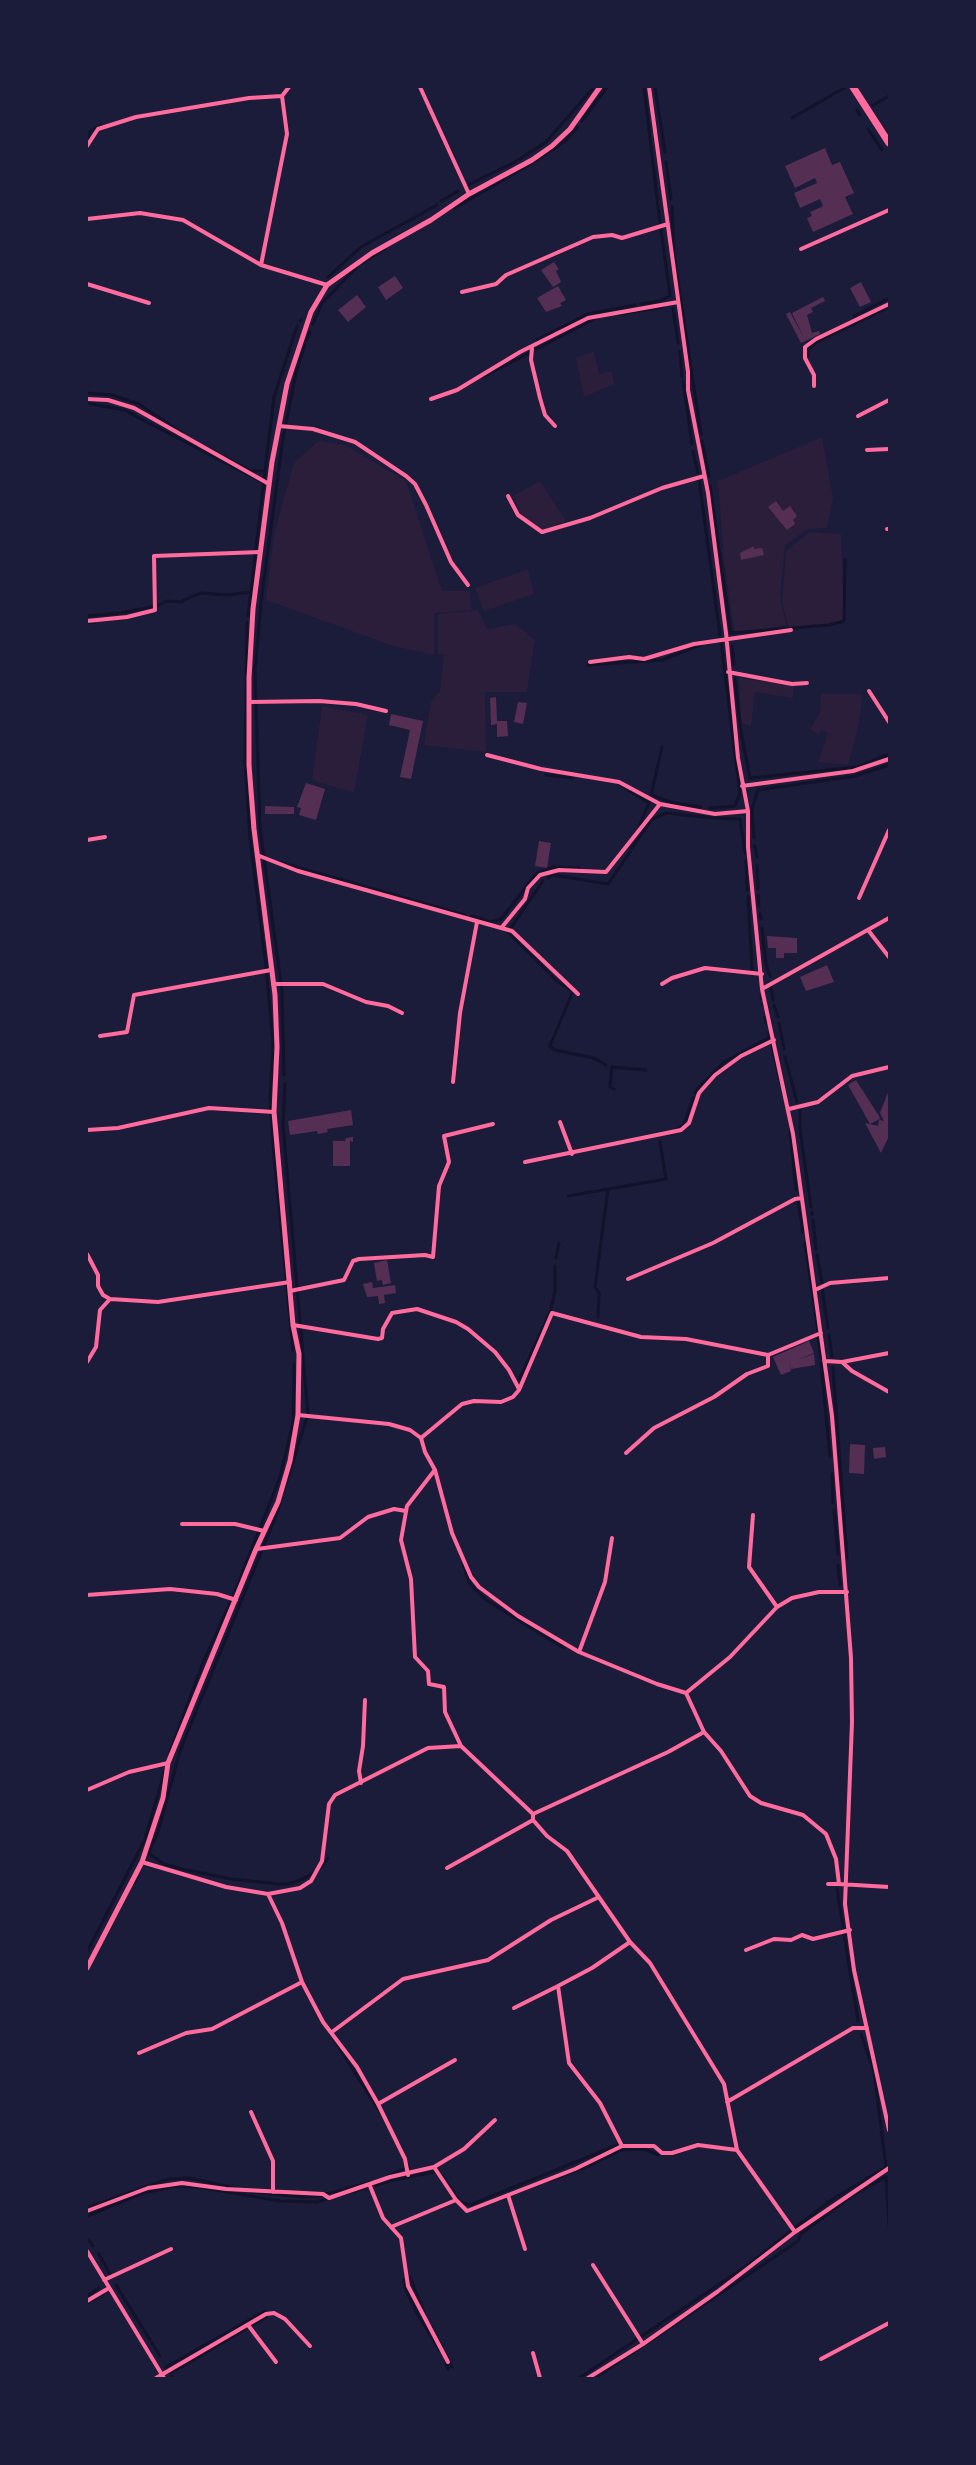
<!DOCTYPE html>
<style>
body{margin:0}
#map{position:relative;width:976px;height:2465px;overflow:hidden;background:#1b1b3a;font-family:Quicksand,sans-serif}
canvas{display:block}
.frame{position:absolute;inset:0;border:88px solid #1b1b3a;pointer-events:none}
</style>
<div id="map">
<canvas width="976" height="2465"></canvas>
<div class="frame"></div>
</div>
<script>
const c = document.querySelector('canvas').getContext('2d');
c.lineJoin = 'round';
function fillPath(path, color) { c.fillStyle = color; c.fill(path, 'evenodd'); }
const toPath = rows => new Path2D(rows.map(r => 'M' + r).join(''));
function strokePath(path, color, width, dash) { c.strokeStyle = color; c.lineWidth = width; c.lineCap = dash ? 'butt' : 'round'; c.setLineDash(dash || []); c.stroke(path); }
fillPath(toPath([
 [594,351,599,374,612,371,614,384,584,397,576,358],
 [822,437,833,498,827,528,807,529,785,546,780,595,786,625,735,634,724,561,718,481],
 [318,441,345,445,406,481,442,591,470,591,471,610,434,613,434,655,393,646,266,600,274,534,294,463],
 [540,481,565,519,564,522,543,530,521,515,513,496],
 [809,532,841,534,844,622,789,628,782,603,786,552],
 [528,569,534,594,484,611,475,588],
 [478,610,487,629,515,624,535,640,527,692,485,692,486,752,424,745,431,702,440,691,444,655,438,654,438,614],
 [739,678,794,685,793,698,755,692,751,726,741,723],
 [821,694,861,694,862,702,858,728,848,765,818,762,828,733,822,730,818,735,810,729,820,713],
 [322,706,368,715,354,793,312,780]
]), '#2a1e3b');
strokePath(toPath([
 [644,87,660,223],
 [655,87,665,152],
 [873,105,889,96],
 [857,110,860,115],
 [792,118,844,88],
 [582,121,607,87],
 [868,129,882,150],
 [87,138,91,131,101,125],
 [450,148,454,157],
 [666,162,671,199],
 [526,167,564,142,578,127],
 [466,186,515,162,546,142,594,87],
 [441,201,458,191],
 [672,207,674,254,701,434],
 [455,208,527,166],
 [362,263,385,249],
 [328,277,361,247,437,205],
 [641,304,660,301,670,296,661,229],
 [673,308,678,343],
 [620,314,663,307],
 [854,316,889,298],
 [300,321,301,320],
 [313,324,322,303,357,267],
 [537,340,588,314,635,305],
 [306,341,310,332],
 [680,351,682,377],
 [808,356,808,350,815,343,889,307],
 [483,377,596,318],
 [683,381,692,444],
 [87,393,112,395,139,404,182,433],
 [87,403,124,410,264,483],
 [702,441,709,476],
 [206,447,251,471,265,471,274,397,297,326],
 [693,451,698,473],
 [699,479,720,635],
 [710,486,731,633,829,625,844,621,845,560],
 [155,607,167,601,180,602,200,593,228,595,250,592],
 [87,616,121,613,156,606],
 [248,616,265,472],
 [247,622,245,761,250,838,266,966,273,1044,270,1098,273,1144,293,1350],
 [87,623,95,622],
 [732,646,734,665],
 [588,665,662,660,700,645],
 [735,678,741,732,750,778,857,767,889,754],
 [662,747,651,795,674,803,701,807],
 [546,775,573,778],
 [619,784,649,803,640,824],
 [710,808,735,806,740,794,721,641,718,641],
 [715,818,740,819,745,853],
 [754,838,752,809,758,790,855,776,889,765],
 [755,846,757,857],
 [632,848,651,820,666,813,712,818],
 [746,860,747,890],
 [279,862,465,915],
 [757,865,758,889],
 [548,878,553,875,608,884,630,852],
 [543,881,508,932,558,982,573,991,550,1046,555,1050,594,1058,606,1065],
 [758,895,759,906],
 [748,896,752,970],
 [760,914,761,919],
 [472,916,490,922,501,919,537,873,554,867,579,868],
 [762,928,766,964,770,976],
 [771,987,773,1000],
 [761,997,762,999],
 [763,1005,763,1004],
 [774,1005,778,1017],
 [765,1017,767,1023],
 [779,1023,784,1049],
 [772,1047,781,1084],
 [785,1057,797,1102],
 [284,1075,282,991,260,828,255,672,261,602,283,438,296,373,305,344],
 [701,1085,724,1062,770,1037,769,1034],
 [614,1089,610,1087,612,1067,646,1070],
 [695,1093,699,1087],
 [800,1110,800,1130,811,1207],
 [790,1129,796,1190],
 [673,1131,684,1125,693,1098],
 [568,1196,666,1179,660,1142],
 [798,1200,803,1232],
 [812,1212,812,1214],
 [813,1220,816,1249],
 [805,1244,818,1331],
 [817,1255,822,1283],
 [556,1258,559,1243],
 [822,1288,828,1328],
 [598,1317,599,1293,595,1287,608,1189],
 [829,1335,832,1357],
 [818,1338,821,1358],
 [821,1363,830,1456],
 [833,1368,847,1558],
 [519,1380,550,1313,555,1291,555,1266],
 [832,1474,833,1503],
 [834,1510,838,1554],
 [463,1564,470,1584,486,1600,564,1648],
 [838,1565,840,1585],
 [170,1752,202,1665,234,1594,280,1477,293,1423,294,1364],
 [150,1854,164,1864,182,1869,231,1879,279,1884,288,1884,305,1878,321,1868,328,1858],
 [134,1883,158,1832,180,1751,276,1516,308,1414,283,1125,285,1084],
 [837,1889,858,2021],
 [87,1952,145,1839,165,1770],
 [331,2035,382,2115],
 [388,2176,408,2167,401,2147],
 [548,2181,589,2166,621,2150,644,2149,658,2155],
 [251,2192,304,2197,319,2196,371,2182],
 [87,2208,168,2179,189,2178,236,2188],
 [87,2216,143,2193,176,2186,204,2188,280,2201,316,2202,394,2180,439,2171,460,2202,470,2205,620,2144],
 [89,2240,93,2246],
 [98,2253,110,2274],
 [410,2277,425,2315],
 [404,2280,406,2290,417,2313,440,2351],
 [116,2285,150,2340],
 [87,2296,99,2288],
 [87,2303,103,2294],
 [431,2326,452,2367],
 [152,2343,160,2356],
 [445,2359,448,2369],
 [166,2367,265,2311],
 [171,2373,266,2317],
 [172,2376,174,2378],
 [579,2378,745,2267,830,2201,886,2167,874,2071,861,2034],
 [595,2378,798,2241,801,2234,853,2195,886,2177,889,2225]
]), '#12122b', 3);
fillPath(toPath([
 [825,148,832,165,840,162,854,193,845,197,853,214,813,232,807,218,812,216,810,212,823,206,820,199,800,208,794,193,817,183,815,178,795,188,785,166],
 [554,262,559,269,556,271,561,282,553,287,541,270],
 [395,276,403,288,386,300,378,287],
 [861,282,871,302,860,307,850,288],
 [558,286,566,300,560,303,562,306,546,312,537,298],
 [357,295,366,307,348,322,338,310],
 [823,297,825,301,811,308,813,312,807,315,812,333,819,331,820,334,801,343,786,314,790,312,804,338,792,313],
 [776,501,783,511,790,506,797,516,793,520,795,524,787,530,768,507],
 [754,546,754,549,762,548,764,555,741,560,740,553],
 [496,697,497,721,507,721,508,736,497,737,497,724,491,725,490,698],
 [518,702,527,703,523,724,514,722],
 [391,714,423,721,411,779,400,777,410,730,389,725],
 [306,783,325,789,316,820,299,815,301,808,297,807],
 [265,806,294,807,294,814,265,814],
 [539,841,551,843,547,868,535,866],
 [767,936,797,938,797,953,784,953,784,958,776,958,776,948,768,948],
 [827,965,834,982,806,991,800,977],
 [856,1080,879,1116,880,1119,870,1124,848,1085],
 [889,1090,889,1136,881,1153,865,1123,878,1126,879,1120,884,1121,880,1113],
 [351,1110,353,1125,327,1129,328,1132,318,1134,317,1131,290,1135,288,1121],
 [353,1137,353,1142,350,1141,350,1166,333,1166,333,1141,345,1141,346,1138],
 [387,1260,391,1283,383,1285,382,1280,377,1281,374,1263],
 [372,1282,373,1288,395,1285,396,1293,384,1295,385,1303,379,1304,378,1296,367,1297,363,1284],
 [809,1341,814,1353,797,1360,814,1354,815,1365,791,1369,789,1363,791,1371,781,1375,773,1357],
 [850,1444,865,1445,864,1474,849,1473],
 [885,1447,886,1457,874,1459,873,1448]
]), '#542f53');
strokePath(toPath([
 [420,87,469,194],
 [649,87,688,372,688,390,708,493,726,633,738,758,748,811,748,847,762,989,793,1134,832,1416,851,1658,852,1722,845,1904,854,1970,889,2130],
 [87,146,98,129,136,117,249,98,282,96],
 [87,219,140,213,183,220,261,265,327,285],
 [801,249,889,210],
 [261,265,287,134,282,96,289,87],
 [87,284,149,303],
 [462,292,496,284,506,275,593,237,612,235,622,238,668,224],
 [532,348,531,360,540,398,545,415,555,426],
 [814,386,814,375,805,358,805,347,816,339,889,304],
 [87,399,108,400,134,408,269,484],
 [431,399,457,390,520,352,588,318,678,302],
 [858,416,889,400],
 [279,426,313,429,355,442,406,476,415,484,426,505,451,562,468,585],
 [867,450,889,449],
 [508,496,518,515,542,532,590,518,662,488,704,476],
 [887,529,889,529],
 [87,621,127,617,155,610,154,556,260,552],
 [590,662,629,657,644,659,694,644,791,630],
 [728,672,792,684,807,683],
 [869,691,889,722],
 [249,702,319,701,356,704,386,711],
 [487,755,541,769,619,782,660,804],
 [742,786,853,771,889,759],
 [87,840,105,837],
 [257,855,298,871,512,931,578,994],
 [859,898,889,830],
 [502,927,525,899,528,888,540,875,559,870,606,872,660,804,715,814,748,811],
 [868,930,889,957],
 [273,984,323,984,366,1002,388,1006,402,1013],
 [662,984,672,978,705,968,762,974],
 [762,989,889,918],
 [100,1036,127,1032,134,995,271,970],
 [453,1082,460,1013,477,922],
 [789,1109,818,1102,852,1076,889,1067],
 [560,1122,572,1154],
 [87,1130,118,1128,209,1108,274,1112],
 [525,1162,681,1130,689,1123,699,1093,715,1075,741,1056,774,1040],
 [87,1254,98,1275,98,1286,103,1295,110,1299,158,1302,290,1282],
 [628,1279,713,1243,795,1199,802,1198],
 [815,1290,830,1283,889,1278],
 [290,1291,344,1280,353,1261,359,1259,425,1255,433,1257,439,1186,449,1162,444,1136,493,1124],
 [293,1325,378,1339,382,1338,383,1329,392,1313,417,1309,456,1322,468,1329,495,1352,509,1370,519,1389],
 [825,1361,842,1362,889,1353],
 [87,1362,96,1347,100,1310,110,1299],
 [842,1362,852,1371,889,1392],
 [298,1415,389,1424,410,1430,421,1438,425,1452,435,1470,452,1533,471,1577,479,1587,518,1616,579,1652,657,1684,686,1693],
 [421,1438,462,1404,474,1401,501,1402,513,1397,519,1390,552,1313,641,1337,686,1339,768,1355,821,1333],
 [626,1453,654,1428,714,1397,747,1374,768,1366,768,1355],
 [434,1471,407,1506,401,1540,411,1579,415,1657,428,1671,429,1684,444,1687,445,1712,461,1746],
 [753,1515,749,1567,777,1607],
 [182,1524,235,1524,264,1531],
 [257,1549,340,1538,368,1517,394,1509,406,1511],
 [87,1595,170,1589,217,1594,236,1600],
 [579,1652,605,1582,612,1538],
 [686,1693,730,1657,777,1607,792,1598,819,1592,847,1592],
 [704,1732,721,1751,750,1796,761,1803,803,1815,826,1834,836,1859,839,1884,889,1887],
 [361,1783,359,1771,363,1746,365,1700],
 [87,1790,129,1772,168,1763],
 [533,1814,668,1752,704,1732,686,1693],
 [142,1862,226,1887,268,1894,300,1888,311,1881,322,1861,329,1804,335,1795,428,1748,461,1746,533,1814,533,1820,547,1836,567,1851,630,1942,650,1963,724,2084,737,2150,795,2232],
 [447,1868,533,1820],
 [828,1884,839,1884],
 [268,1894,282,1923,302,1982,323,2022,357,2067,378,2104,405,2159,408,2175],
 [746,1950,774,1939,791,1940,802,1935,813,1939,850,1930],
 [514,2008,558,1986],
 [332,2032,403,1979,488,1960,551,1920,599,1897],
 [139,2053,186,2033,212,2029,302,1982],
 [727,2102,853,2028,867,2028],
 [378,2104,455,2060],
 [251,2112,273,2161,273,2192],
 [622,2146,600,2103,569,2063,558,1986,592,1968,630,1942],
 [434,2167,456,2200,467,2211,575,2169,622,2146,654,2146,662,2153,672,2153,698,2145,737,2150],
 [370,2186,383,2218,401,2238,408,2286,448,2362],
 [508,2195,525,2249],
 [87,2211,148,2188,182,2183,226,2189,323,2194,329,2198,390,2177,434,2167,464,2149,495,2120],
 [391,2227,456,2200],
 [87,2251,164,2378],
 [593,2265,643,2344],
 [104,2280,171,2249],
 [87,2301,109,2288],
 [248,2325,276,2362],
 [533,2353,540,2378],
 [821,2359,889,2323],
 [156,2378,266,2314,274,2313,285,2319,310,2346],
 [588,2378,643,2344,717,2292,795,2232,889,2168]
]), '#ff6b9d', 4);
strokePath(toPath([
 [87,1968,142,1862,163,1798,168,1763,256,1549,278,1502,290,1461,298,1415,299,1354,293,1325,274,1112,277,1047,275,995,254,829,249,765,249,678,253,609,272,462,287,384,311,312,327,285,372,253,431,220,469,194,532,160,552,146,570,129,600,87]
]), '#ff6b9d', 5);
strokePath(toPath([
 [853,87,889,143]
]), '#ff6b9d', 7);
</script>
